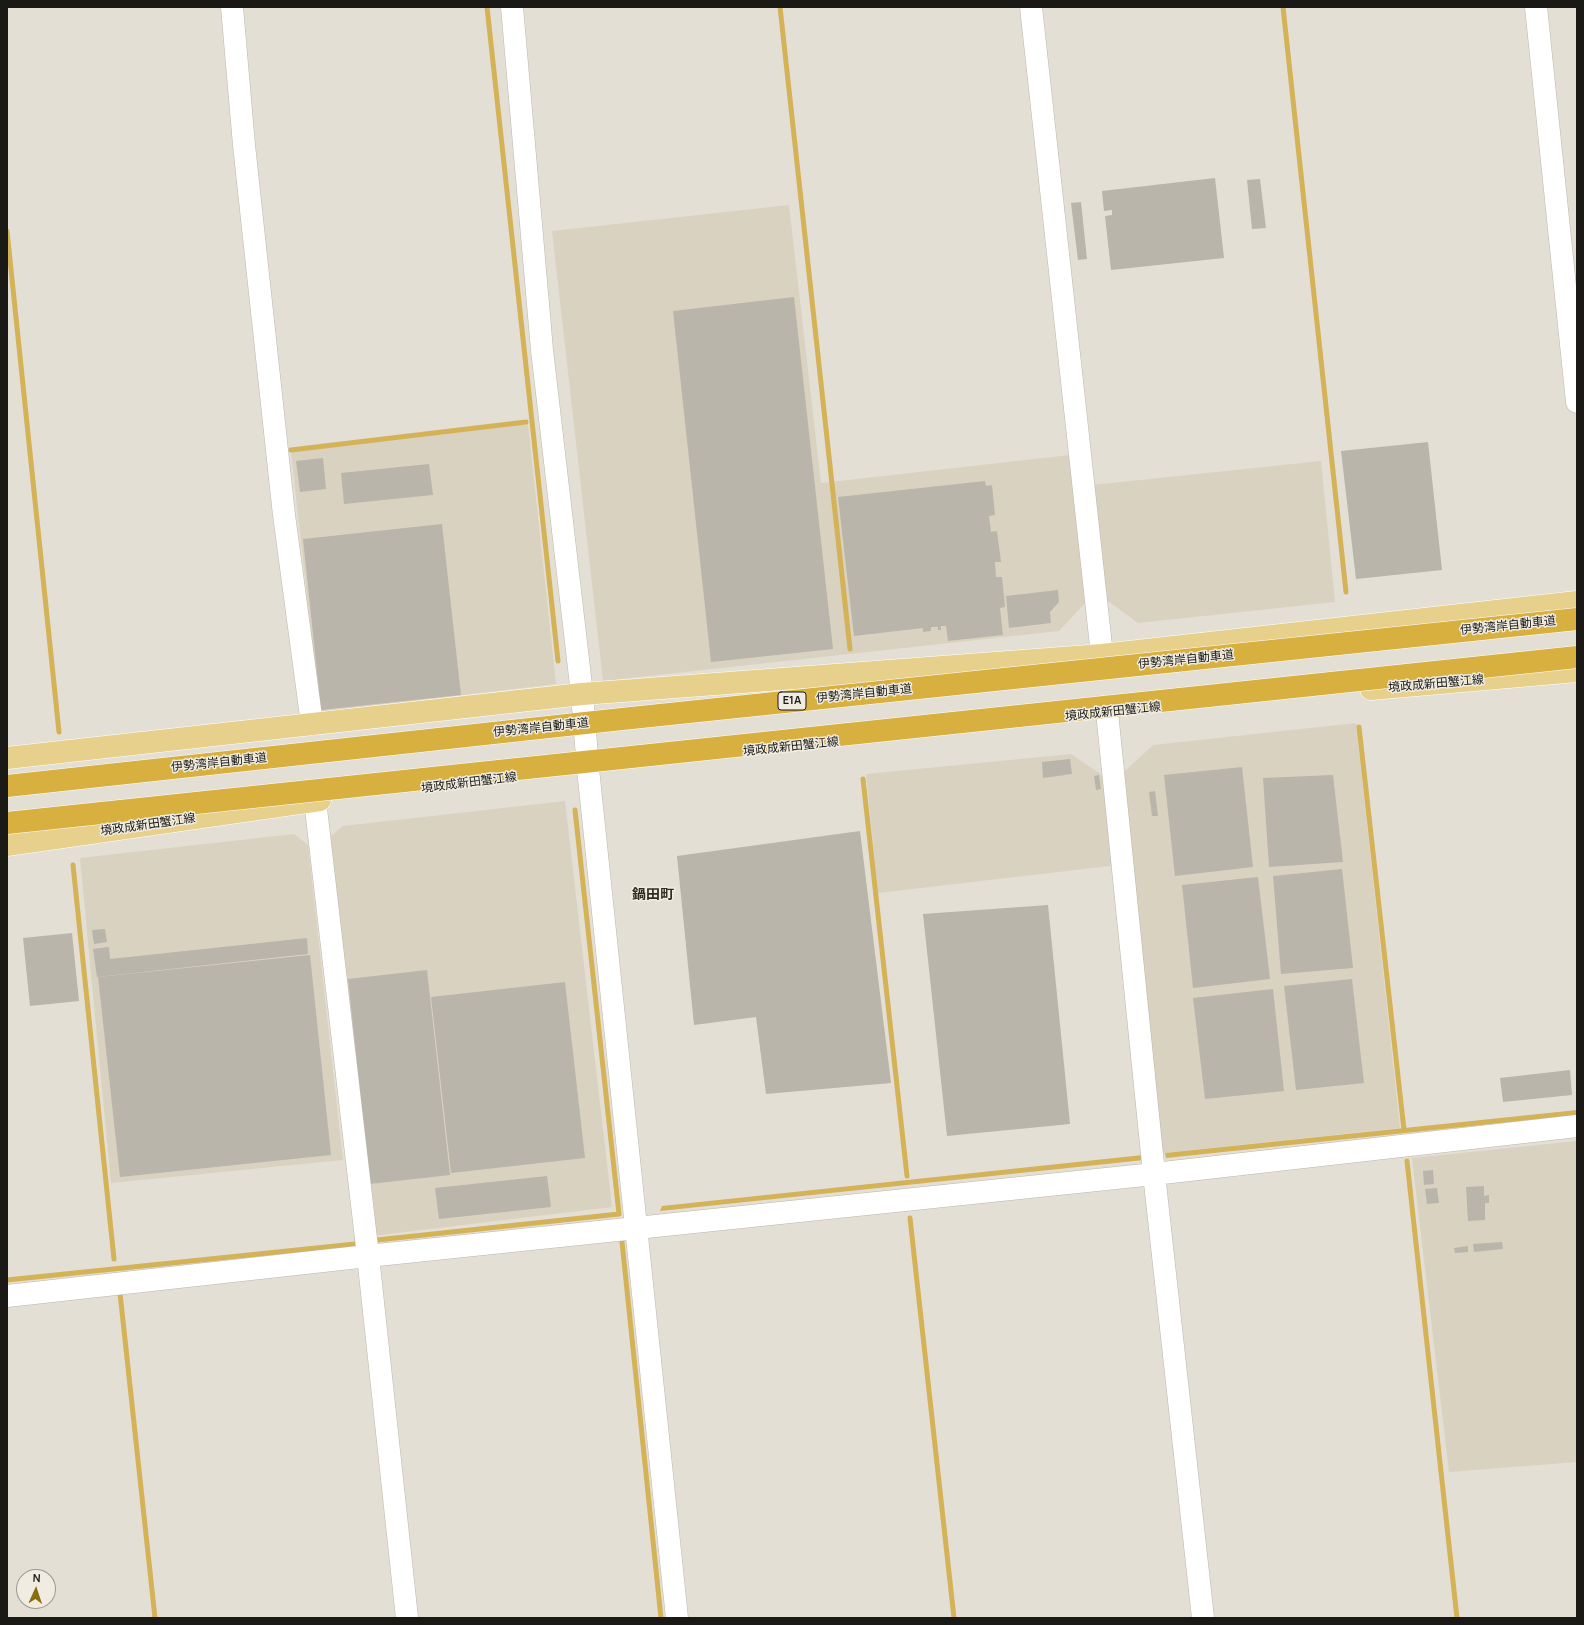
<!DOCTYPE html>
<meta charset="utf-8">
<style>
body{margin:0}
#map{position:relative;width:1584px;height:1625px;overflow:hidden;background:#e3dfd4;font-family:Manrope,sans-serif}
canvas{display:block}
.frame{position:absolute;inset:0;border:8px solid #1a1915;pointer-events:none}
.north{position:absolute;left:16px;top:1569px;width:40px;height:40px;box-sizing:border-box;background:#f0ece2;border:1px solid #9a9890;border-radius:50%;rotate:3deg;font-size:11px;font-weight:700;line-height:16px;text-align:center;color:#1a1915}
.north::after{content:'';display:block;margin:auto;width:14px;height:18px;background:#8a6d0e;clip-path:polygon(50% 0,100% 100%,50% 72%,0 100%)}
</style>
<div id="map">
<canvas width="1584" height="1625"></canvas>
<div class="frame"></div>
<div class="north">N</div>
</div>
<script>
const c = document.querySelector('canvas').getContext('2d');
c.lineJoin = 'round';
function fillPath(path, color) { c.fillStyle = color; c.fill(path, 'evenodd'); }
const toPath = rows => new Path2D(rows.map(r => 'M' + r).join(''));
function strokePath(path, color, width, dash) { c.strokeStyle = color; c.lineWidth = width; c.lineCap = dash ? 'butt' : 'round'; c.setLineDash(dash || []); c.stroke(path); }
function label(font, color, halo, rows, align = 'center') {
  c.font = font + ' Manrope,"Noto Sans JP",sans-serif'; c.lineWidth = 3; c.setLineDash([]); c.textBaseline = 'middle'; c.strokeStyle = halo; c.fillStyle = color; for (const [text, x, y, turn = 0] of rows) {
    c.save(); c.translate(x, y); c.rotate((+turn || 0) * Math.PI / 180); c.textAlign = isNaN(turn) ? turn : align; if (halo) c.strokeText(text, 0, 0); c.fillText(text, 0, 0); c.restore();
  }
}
fillPath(toPath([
 [789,205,821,483,1070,455,1086,602,1059,631,603,681,552,231],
 [528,424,556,684,320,712,291,452],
 [1321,461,1335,602,1138,623,1109,602,1105,602,1092,485],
 [1356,723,1400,1128,1162,1153,1124,772,1153,745],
 [1071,754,1102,775,1108,775,1118,865,878,893,866,774],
 [565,801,612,1207,372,1236,330,837,343,826],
 [294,834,308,845,343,1160,111,1183,80,858],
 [1577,1141,1577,1462,1449,1472,1412,1158]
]), '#d9d2c0');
fillPath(toPath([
 [1577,1110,1577,1115,1166,1158,1165,1153],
 [1143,1155,1144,1160,660,1211,662,1206]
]), '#d4b257');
strokePath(toPath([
 [487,7,558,661],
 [780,7,850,649],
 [1283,7,1346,592],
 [7,231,59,732],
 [291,450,526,422],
 [1359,727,1404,1130],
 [863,779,907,1176],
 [73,865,114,1259],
 [1407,1161,1457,1618],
 [910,1218,954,1618],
 [377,1240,619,1214,575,810],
 [622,1242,661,1618],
 [7,1280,355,1244],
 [120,1293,155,1618]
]), '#d4b257', 5);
fillPath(toPath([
 [1215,178,1224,258,1111,270,1105,216,1112,215,1112,210,1104,211,1102,191],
 [1260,179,1266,228,1252,229,1247,180],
 [1081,202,1087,259,1078,260,1071,203],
 [794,297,833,649,711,662,673,311],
 [1428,442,1442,570,1356,579,1341,451],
 [323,458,326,489,300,492,296,461],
 [429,464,433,495,344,504,341,473],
 [985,481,986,486,992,485,995,515,989,516,991,532,997,531,1001,562,995,562,996,577,1002,577,1005,607,1000,608,1003,635,948,641,946,626,941,626,941,630,938,630,938,627,931,627,931,631,923,632,923,628,854,636,838,497],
 [442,524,461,695,321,710,303,539],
 [1058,590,1059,602,1050,612,1051,623,1009,628,1006,596],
 [1070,759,1072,774,1043,778,1042,762],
 [1242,767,1253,867,1175,876,1164,775],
 [1099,775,1101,789,1096,790,1094,776],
 [1333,775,1343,862,1269,867,1263,778],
 [1155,791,1158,816,1152,816,1149,792],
 [860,831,891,1083,766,1094,756,1017,694,1025,677,856],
 [1342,869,1353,968,1281,974,1273,876],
 [1258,877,1270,979,1193,988,1182,885],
 [1048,905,1070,1124,947,1136,923,914],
 [105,929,107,942,94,944,92,930],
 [72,933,79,1001,30,1006,23,938],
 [307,938,308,954,97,977,93,949,109,947,110,959],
 [310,955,331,1155,120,1177,98,977],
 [427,970,450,1175,370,1184,348,979],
 [1352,979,1364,1083,1296,1090,1284,986],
 [565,982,585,1158,451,1173,431,997],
 [1273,989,1284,1091,1205,1099,1193,998],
 [1570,1070,1572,1095,1503,1102,1500,1078],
 [1433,1170,1434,1184,1424,1185,1423,1171],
 [547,1176,551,1207,439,1219,435,1188],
 [1484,1186,1484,1196,1489,1195,1489,1203,1485,1203,1485,1220,1468,1221,1466,1187],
 [1437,1188,1439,1203,1427,1204,1425,1189],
 [1502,1242,1503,1249,1474,1252,1473,1244],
 [1468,1246,1468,1252,1455,1253,1454,1248]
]), '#b9b5ab');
const minor = toPath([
 [232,7,244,145,284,515,312,724],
 [512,7,542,350,582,694,588,769,677,1618],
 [1031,7,1102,655],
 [1536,7,1577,402],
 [1107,712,1154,1174,1203,1618],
 [315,800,368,1256,407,1618],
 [7,1296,368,1256,1154,1174,1577,1126]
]);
const major = toPath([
 [1371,689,1577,671],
 [7,758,582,694,1102,655,1577,602],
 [7,845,320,800]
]);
strokePath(minor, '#bbb7ad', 23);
strokePath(major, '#fff', 23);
strokePath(minor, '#fff', 22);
strokePath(major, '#e7d08c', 22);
const highwayBridge = toPath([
 [7,786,622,719,1577,619],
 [7,823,1577,657]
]);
strokePath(highwayBridge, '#fff', 23, []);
strokePath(highwayBridge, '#d7b040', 22);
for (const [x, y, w] of [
 [792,701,28]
]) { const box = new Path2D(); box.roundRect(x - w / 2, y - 9, w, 18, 3); c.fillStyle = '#f0ece2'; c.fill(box); strokePath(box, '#1a1915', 1); }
label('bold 11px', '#1a1915', null, [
 ["E1A",792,701]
]);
label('12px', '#1a1915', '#f0ece2', [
 ["伊勢湾岸自動車道",1508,626,-6],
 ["伊勢湾岸自動車道",1186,660,-6],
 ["境政成新田蟹江線",1436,684,-5],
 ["伊勢湾岸自動車道",864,694,-6],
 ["境政成新田蟹江線",1113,712,-6],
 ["伊勢湾岸自動車道",541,728,-6],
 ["境政成新田蟹江線",791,747,-6],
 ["伊勢湾岸自動車道",219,763,-6],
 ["境政成新田蟹江線",469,783,-7],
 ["境政成新田蟹江線",148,825,-8]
]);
label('bold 14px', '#2f2c24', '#f0ece2', [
 ["鍋田町",653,895]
]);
</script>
